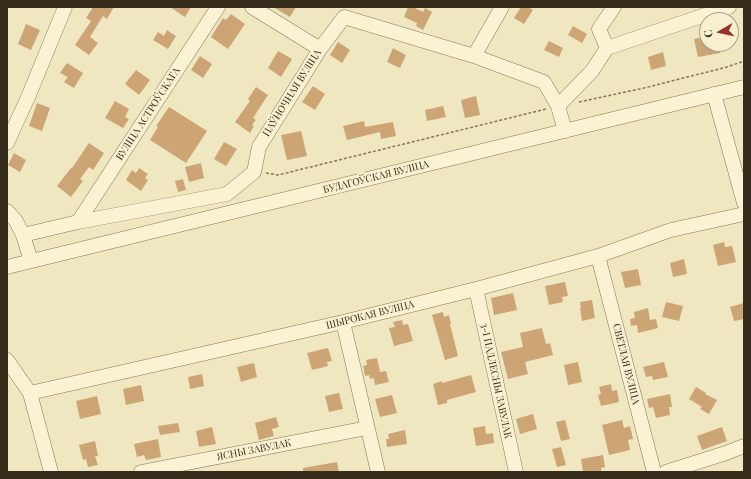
<!DOCTYPE html>
<meta charset="utf-8">
<style>
body{margin:0}
#map{position:relative;width:751px;height:479px;overflow:hidden;background:#efe7c0;font-family:"Playfair Display",serif}
canvas{display:block}
.frame{position:absolute;inset:0;border:8px solid #372d1c;pointer-events:none}
.north{position:absolute;left:699px;top:12px;width:40px;height:40px;box-sizing:border-box;background:#f6f0d0;border:1px solid #aaa288;border-radius:50%;rotate:261deg;font-size:11px;font-weight:700;line-height:16px;text-align:center;color:#372d1c}
.north::after{content:'';display:block;margin:auto;width:14px;height:18px;background:#983427;clip-path:polygon(50% 0,100% 100%,50% 72%,0 100%)}
</style>
<div id="map">
<canvas width="751" height="479"></canvas>
<div class="frame"></div>
<div class="north">С</div>
</div>
<script>
const c = document.querySelector('canvas').getContext('2d');
c.lineJoin = 'round';
function fillPath(path, color) { c.fillStyle = color; c.fill(path, 'evenodd'); }
const toPath = rows => new Path2D(rows.map(r => 'M' + r).join(''));
function strokePath(path, color, width, dash) { c.strokeStyle = color; c.lineWidth = width; c.lineCap = dash ? 'butt' : 'round'; c.setLineDash(dash || []); c.stroke(path); }
function label(font, color, halo, rows, align = 'center') {
  c.font = font + ' "Playfair Display",serif'; c.lineWidth = 4; c.setLineDash([]); c.textBaseline = 'middle'; c.strokeStyle = halo; c.fillStyle = color; for (const [text, x, y, turn = 0] of rows) {
    c.save(); c.translate(x, y); c.rotate((+turn || 0) * Math.PI / 180); c.textAlign = isNaN(turn) ? turn : align; if (halo) c.strokeText(text, 0, 0); c.fillText(text, 0, 0); c.restore();
  }
}
fillPath(toPath([
 [93,7,114,7,107,19,103,16,90,37,98,43,89,55,75,45,91,21,86,18],
 [170,7,191,7,185,17],
 [273,7,296,7,290,17],
 [408,7,413,7,423,12,425,8,432,12,423,30,416,26,417,23,404,17],
 [521,7,528,7,533,10,524,24,514,18],
 [231,14,245,24,228,49,211,37,223,18,226,20],
 [26,24,40,30,31,50,18,44],
 [573,26,587,34,582,43,568,35],
 [167,30,176,36,168,49,153,40,158,32,164,36],
 [707,36,707,44,719,44,720,53,698,57,694,39],
 [549,41,563,48,559,57,544,50],
 [338,42,350,50,342,63,330,55],
 [393,48,406,55,400,68,387,62],
 [278,51,292,59,281,77,268,68],
 [663,52,666,66,651,70,648,57],
 [200,56,212,64,203,78,191,70],
 [67,63,83,73,74,88,64,82,68,77,60,73],
 [136,70,150,80,139,95,125,84],
 [313,86,325,94,315,110,302,102],
 [256,87,268,95,253,118,256,120,252,125,254,126,250,133,235,122,250,101,248,99],
 [476,96,480,115,465,118,461,100],
 [115,101,129,109,125,117,129,119,123,128,105,118],
 [37,103,50,108,42,131,29,126],
 [443,106,446,117,427,121,425,110],
 [169,107,207,131,186,163,150,140,158,127,156,126],
 [364,121,365,127,393,122,396,136,381,139,380,132,347,140,343,126],
 [301,131,307,156,287,160,281,135],
 [224,142,237,149,226,166,214,159],
 [89,143,104,153,93,170,89,167,80,179,83,181,71,197,57,186,71,168,72,168],
 [14,153,26,160,20,172,8,165],
 [201,163,204,178,189,182,185,167],
 [139,168,148,174,145,178,148,180,141,191,126,180,132,170,136,173],
 [183,179,186,190,178,192,175,181],
 [724,242,725,247,732,246,736,262,718,266,713,245],
 [684,259,687,274,673,277,670,263],
 [638,269,641,285,625,288,621,272],
 [565,282,568,296,562,297,563,302,549,305,545,286],
 [513,293,517,310,494,315,491,298],
 [592,300,595,318,582,321,580,308,581,308,580,302],
 [666,302,683,306,679,321,662,317],
 [744,303,744,319,734,321,730,307],
 [648,308,650,320,656,319,658,328,638,333,637,325,631,326,630,319,635,318,634,312],
 [443,312,444,317,449,315,451,324,450,324,458,356,445,360,432,315],
 [402,320,403,325,408,324,413,341,394,346,389,328,395,327,393,322],
 [542,328,546,344,550,343,553,355,525,362,528,374,508,379,501,352,523,347,520,333],
 [328,348,332,361,327,362,328,366,312,370,307,353],
 [377,358,380,372,386,371,389,382,375,385,374,378,370,379,369,375,365,376,363,366,367,365,366,360],
 [578,362,582,382,568,385,564,365],
 [664,362,668,377,653,380,652,376,646,377,643,367],
 [254,363,257,377,241,382,237,367],
 [202,374,204,386,190,389,188,377],
 [471,375,476,392,447,400,447,403,438,405,433,384,442,381,442,383],
 [611,384,612,391,617,390,619,402,601,406,598,395,601,394,599,387],
 [141,385,144,401,126,405,123,389],
 [696,387,706,393,705,394,717,400,709,414,700,409,702,407,689,399],
 [339,393,343,409,329,412,325,396],
 [670,394,672,407,669,407,670,415,656,418,653,407,649,408,647,399],
 [392,395,397,413,380,417,375,399],
 [97,396,101,414,80,419,76,401],
 [533,414,537,429,520,434,516,419],
 [276,417,279,427,272,429,274,436,259,440,255,423],
 [565,420,570,439,561,441,556,422],
 [622,420,624,428,630,426,633,439,628,440,630,450,609,455,602,425],
 [178,423,180,432,160,435,158,426],
 [485,426,486,434,493,433,494,443,476,446,473,428],
 [212,427,216,444,199,447,196,431],
 [722,427,727,441,702,450,697,436],
 [405,430,407,444,387,447,386,439,389,439,388,434],
 [158,439,161,457,146,460,144,455,137,457,134,444],
 [95,441,98,456,95,456,98,465,88,467,86,459,83,460,79,445],
 [561,447,566,465,557,467,552,449],
 [603,455,605,467,601,468,601,472,583,472,581,459],
 [337,462,339,472,303,472,303,468]
]), '#cda575');
const minor = toPath([
 [252,7,320,49],
 [607,48,729,7],
 [474,56,502,7],
 [714,94,744,203],
 [565,131,558,106,592,71,607,48,599,29,614,7],
 [7,143,29,95,65,7],
 [7,211,16,221,23,235,31,261],
 [78,222,218,7],
 [23,235,78,222,227,194,254,172,259,147,320,49,344,17,474,56,544,82,558,106],
 [598,256,654,472],
 [7,267,744,87],
 [476,289,516,472],
 [343,322,378,472],
 [7,360,30,393,343,322,476,289,598,256,671,230,744,214],
 [30,393,51,472],
 [141,472,367,428],
 [666,472,726,453,744,446]
]);
strokePath(minor, '#887758', 15);
strokePath(toPath([
 [579,102,644,88,727,67,744,61],
 [266,173,278,175,546,109]
]), '#887758', 1.5, [3, 2]);
strokePath(minor, '#f9f3d3', 14);
label('10px', '#372d1c', '#f6f0d0', [
 ["ПАЎНОЧНАЯ ВУЛІЦА",292,93,-58],
 ["ВУЛІЦА АСТРОЎСКАГА",148,114,-57],
 ["БУДАГОЎСКАЯ ВУЛІЦА",376,177,-14],
 ["ШЫРОКАЯ ВУЛІЦА",370,315,-14],
 ["СВЕТЛАЯ ВУЛІЦА",626,364,76],
 ["3-І ПАДЛЕСНЫ ЗАВУЛАК",496,381,78],
 ["ЯСНЫ ЗАВУЛАК",254,450,-11]
]);
</script>
